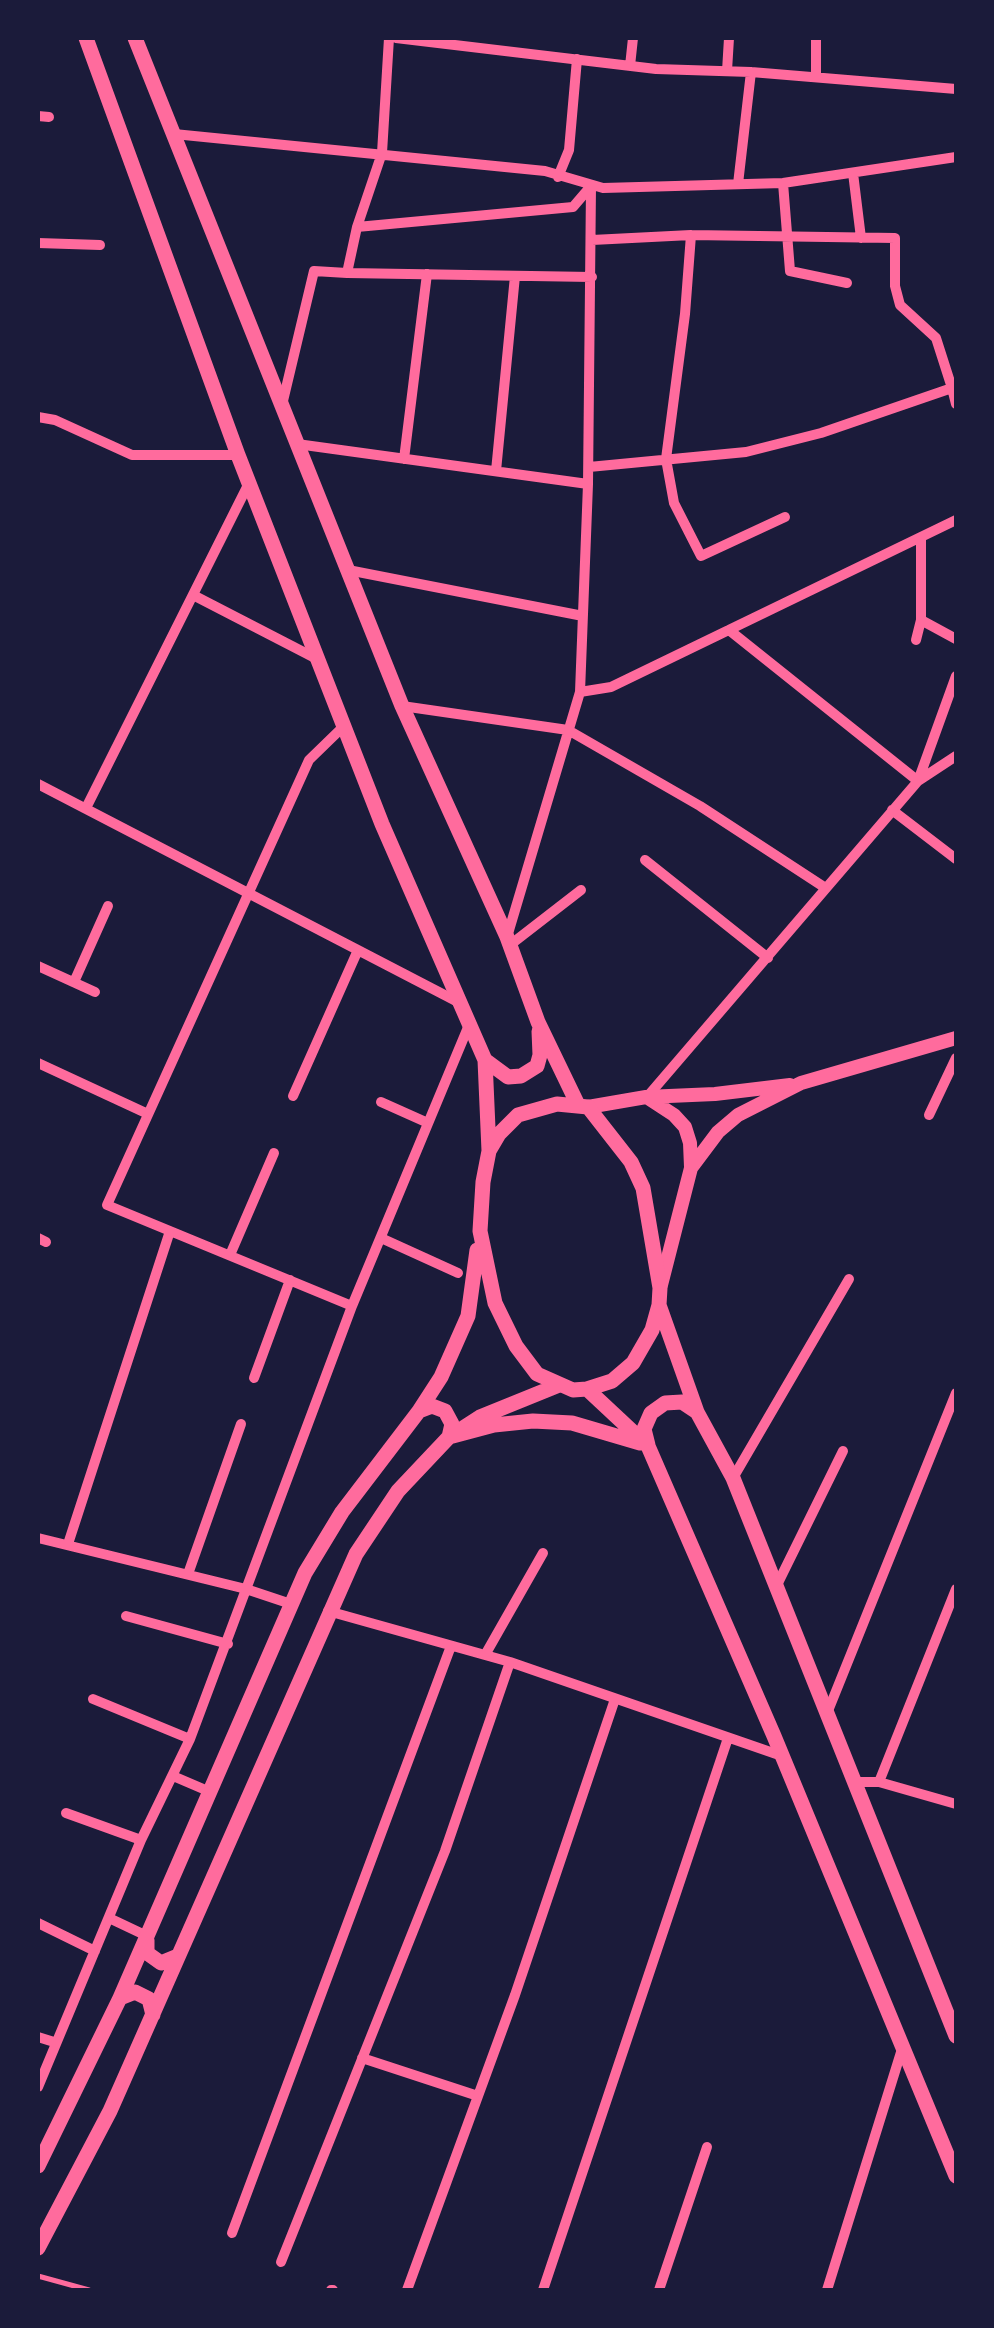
<!DOCTYPE html>
<style>
body{margin:0}
#map{position:relative;width:994px;height:2328px;overflow:hidden;background:#1b1b3a;font-family:"Asap Condensed",sans-serif}
canvas{display:block}
.frame{position:absolute;inset:0;border:40px solid #1b1b3a;pointer-events:none}
</style>
<div id="map">
<canvas width="994" height="2328"></canvas>
<div class="frame"></div>
</div>
<script>
const c = document.querySelector('canvas').getContext('2d');
c.lineJoin = 'round';
const toPath = rows => new Path2D(rows.map(r => 'M' + r).join(''));
function strokePath(path, color, width, dash) { c.strokeStyle = color; c.lineWidth = width; c.lineCap = dash ? 'butt' : 'round'; c.setLineDash(dash || []); c.stroke(path); }
strokePath(toPath([
 [38,2276,89,2290]
]), '#ff6b9d', 5);
strokePath(toPath([
 [396,38,656,69,751,72,956,89],
 [630,66,633,38],
 [727,71,729,38],
 [816,77,816,38],
 [38,116,49,117],
 [174,134,545,171,603,188,783,183,956,157],
 [853,173,861,238],
 [558,177,569,150,577,59],
 [783,183,790,271,847,283],
 [738,184,751,72],
 [357,227,573,207,591,186],
 [691,235,685,314,666,459,674,503,701,556,785,517],
 [38,243,100,245],
 [347,273,592,277],
 [956,387,952,388,956,404],
 [282,405,314,271,347,273,357,227,382,153,389,38],
 [38,417,55,420,132,455,238,455],
 [297,444,588,484],
 [404,459,427,274],
 [589,467,746,452,821,433,952,388,936,338,900,305,895,286,895,238,691,235,592,240],
 [496,471,515,276],
 [921,537,921,620,956,639],
 [348,570,583,616],
 [193,595,317,659],
 [729,630,918,781,956,756],
 [916,640,921,620],
 [580,692,611,687,956,520],
 [402,706,568,730,700,806,824,887],
 [344,726,309,760,107,1205,352,1306],
 [38,784,458,1002],
 [86,808,249,483],
 [892,810,956,859],
 [645,860,768,958],
 [507,937,580,692,588,484,591,186],
 [510,945,581,890],
 [38,966,95,992],
 [74,982,108,906],
 [38,1063,148,1114],
 [293,1096,358,950],
 [647,1097,918,781,956,676],
 [381,1102,428,1123],
 [929,1115,956,1058],
 [38,1238,46,1242],
 [381,1238,458,1273],
 [230,1255,274,1153],
 [254,1378,290,1280],
 [733,1478,849,1279],
 [38,1538,246,1589,291,1604],
 [68,1544,170,1231],
 [188,1574,241,1424],
 [776,1587,843,1451],
 [328,1611,510,1662,782,1756],
 [126,1616,228,1644],
 [485,1655,543,1553],
 [93,1699,190,1739],
 [828,1711,956,1393],
 [173,1776,208,1791],
 [855,1782,879,1782,956,1804],
 [879,1782,956,1589],
 [66,1813,141,1840],
 [109,1918,147,1936],
 [38,1923,95,1951],
 [38,2037,54,2042],
 [362,2058,478,2096],
 [38,2087,141,1840,190,1739,352,1306,469,1025],
 [232,2233,451,1646],
 [281,2262,445,1851,510,1662],
 [331,2290,333,2290],
 [407,2290,515,1995,615,1699],
 [543,2290,728,1738],
 [659,2290,707,2147],
 [827,2290,902,2049]
]), '#ff6b9d', 10);
strokePath(toPath([
 [648,1098,674,1115,685,1127,690,1143,691,1167],
 [588,1107,646,1097,715,1094,790,1085],
 [661,1285,691,1168,718,1132,738,1115,801,1083,956,1038]
]), '#ff6b9d', 14);
strokePath(toPath([
 [86,38,238,455,382,824,485,1060,489,1151],
 [135,38,402,706,507,937,538,1022,578,1105],
 [485,1060,508,1077,521,1076,537,1066,540,1055,539,1031],
 [659,1305,652,1330,633,1363,612,1381,587,1389,573,1390,537,1374,516,1346,495,1303,480,1231,483,1182,489,1151,499,1134,518,1115,557,1104,588,1107,631,1162,643,1188,660,1288,659,1305,697,1412,733,1478,956,2036],
 [587,1389,648,1446,774,1736,956,2176],
 [419,1411,432,1406,445,1411,452,1424,449,1437,494,1425,533,1421,572,1423,640,1443],
 [648,1445,644,1429,651,1413,665,1403,682,1402,697,1412],
 [147,1940,147,1953,161,1963,178,1956],
 [120,1998,135,1992,149,1999,153,2015],
 [38,2166,120,1998,305,1573,342,1512,419,1411,441,1377,468,1316,477,1250],
 [38,2248,110,2111,356,1554,398,1491,449,1437,480,1417,559,1385]
]), '#ff6b9d', 15);
</script>
